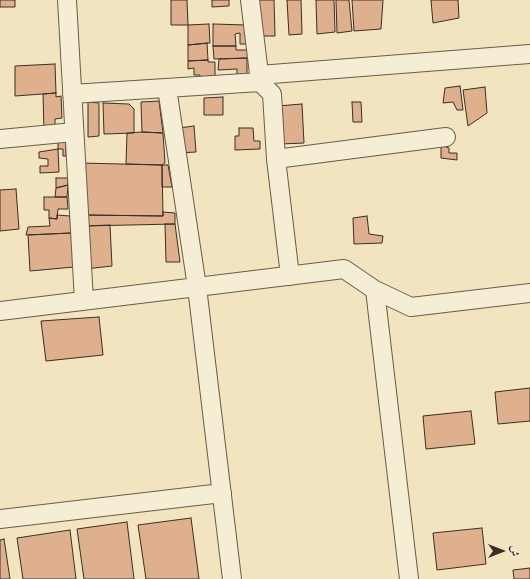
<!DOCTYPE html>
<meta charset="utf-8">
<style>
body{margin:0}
#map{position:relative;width:530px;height:579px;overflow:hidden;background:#f1e4bf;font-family:"IM FELL DW Pica",Amiri,serif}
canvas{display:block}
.north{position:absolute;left:482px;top:531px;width:40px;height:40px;-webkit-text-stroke:3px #f6edd5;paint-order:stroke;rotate:90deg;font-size:11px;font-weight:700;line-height:16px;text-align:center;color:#3a2e25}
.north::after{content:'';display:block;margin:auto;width:14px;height:18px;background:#3a2e25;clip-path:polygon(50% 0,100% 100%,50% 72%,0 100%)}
</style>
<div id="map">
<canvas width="530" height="579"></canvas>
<div class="north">ش</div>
</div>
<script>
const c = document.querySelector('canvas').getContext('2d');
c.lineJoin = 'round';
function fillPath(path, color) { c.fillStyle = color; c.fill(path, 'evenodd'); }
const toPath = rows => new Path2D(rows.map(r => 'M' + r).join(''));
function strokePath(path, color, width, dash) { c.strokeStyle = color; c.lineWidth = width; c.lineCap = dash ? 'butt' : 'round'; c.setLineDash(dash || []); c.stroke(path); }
const building = toPath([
 [0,0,15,0,15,7,0,7,0,0],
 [171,0,187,0,188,25,171,25,171,0],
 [212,0,229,0,229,6,212,7,212,0],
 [256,0,274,0,275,36,258,36,256,0],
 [287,0,301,0,302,34,289,35,287,0],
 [316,0,334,0,335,32,317,34,316,0],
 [336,0,349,0,352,31,337,33,336,0],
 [352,0,383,0,381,29,354,31,352,0],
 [431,0,458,0,459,18,433,23,431,0],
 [209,24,210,43,188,45,188,25,209,24],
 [213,24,246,25,246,44,240,44,240,33,235,34,236,46,213,46,213,24],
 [207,43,208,60,188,61,188,45,207,43],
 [213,46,236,46,236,50,249,50,249,58,214,59,213,46],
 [247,58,247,77,237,77,237,69,218,70,219,59,247,58],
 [208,60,208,62,215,62,215,81,200,81,200,75,194,75,194,68,188,69,188,61,208,60],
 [55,64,56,93,15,96,15,66,55,64],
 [460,86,463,110,457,110,453,102,443,103,445,88,460,86],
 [485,87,487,113,468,126,463,90,485,87],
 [56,93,56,97,61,96,62,118,55,119,55,130,44,131,43,94,56,93],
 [223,97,223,115,204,115,204,98,223,97],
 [159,101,163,133,142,132,141,102,159,101],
 [88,102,99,103,99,136,88,137,88,102],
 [352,102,361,102,362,122,353,122,352,102],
 [103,103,129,104,134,109,134,133,104,134,103,103],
 [302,104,304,143,280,144,278,106,302,104],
 [194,126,196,152,179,153,179,128,194,126],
 [239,128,253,128,254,141,260,141,260,149,235,150,235,136,239,136,239,128],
 [142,132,163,133,165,163,162,165,126,164,127,133,142,132],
 [66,140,66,156,63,156,63,149,58,149,58,141,66,140],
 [441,145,449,148,449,153,457,153,457,160,441,158,441,145],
 [58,149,59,172,40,173,40,166,48,166,48,159,39,158,39,152,58,149],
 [80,163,162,165,163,216,84,215,80,163],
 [162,165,168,165,172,187,162,187,162,165],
 [56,178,68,178,68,185,56,188,56,178],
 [68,185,67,197,55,197,56,188,68,185],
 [16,189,19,229,0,231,0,190,16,189],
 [44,197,67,197,68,209,58,209,57,219,49,218,49,210,44,210,44,197],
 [163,212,175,213,175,224,84,226,84,215,163,216,163,212],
 [57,215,70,216,71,233,26,235,28,227,50,226,49,218,57,219,57,215],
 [367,216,369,234,383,236,382,243,354,244,353,218,367,216],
 [165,224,175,224,180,262,166,262,165,224],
 [110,225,112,266,85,269,84,226,110,225],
 [71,233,74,267,30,271,28,235,71,233],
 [99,317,103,355,46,361,41,321,99,317],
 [530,388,530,421,498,424,495,392,530,388],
 [471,411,475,444,426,449,423,416,471,411],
 [191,518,199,579,146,579,138,525,191,518],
 [127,522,134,579,84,579,77,529,127,522],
 [482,528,486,564,437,570,433,533,482,528],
 [70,530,76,579,23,579,17,538,70,530],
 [4,539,10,579,0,579,0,540,4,539],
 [530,568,530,579,514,579,513,570,530,568]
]);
fillPath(building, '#dfb08e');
strokePath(building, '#3a2e25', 1);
const minor = toPath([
 [67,0,84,301],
 [250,0,260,82,272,94,276,159,290,276],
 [259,75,530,54],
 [167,88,197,287,232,579],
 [72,94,260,82],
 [0,139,74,132],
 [276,159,446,137],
 [375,290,409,579],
 [0,311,344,269,375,290,411,307,530,293],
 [0,519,222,493]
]);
strokePath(minor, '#685c4c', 20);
strokePath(minor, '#f6edd5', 18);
</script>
